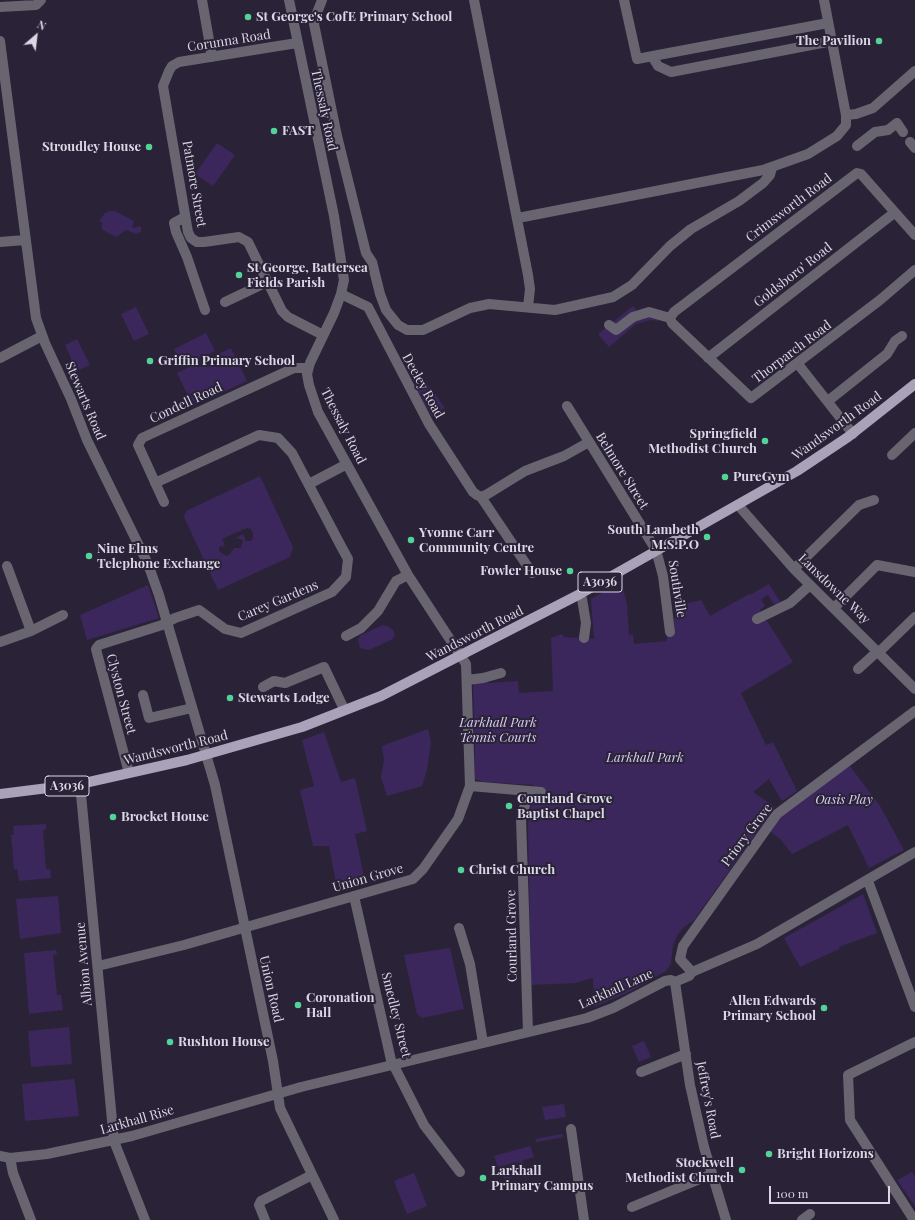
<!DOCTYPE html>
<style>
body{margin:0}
#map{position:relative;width:915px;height:1220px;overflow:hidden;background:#2a2338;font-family:"Playfair Display",serif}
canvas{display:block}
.north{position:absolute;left:16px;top:16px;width:40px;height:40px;-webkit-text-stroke:3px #2a2338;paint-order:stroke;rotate:28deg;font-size:11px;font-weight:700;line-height:16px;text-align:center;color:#dbd7e5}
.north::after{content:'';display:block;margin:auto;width:14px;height:18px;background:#dbd7e5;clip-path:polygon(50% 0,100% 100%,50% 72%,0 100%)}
.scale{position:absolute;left:769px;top:1186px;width:121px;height:18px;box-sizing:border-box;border:2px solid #dbd7e5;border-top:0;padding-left:5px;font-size:12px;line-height:14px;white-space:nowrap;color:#dbd7e5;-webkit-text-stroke:3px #2a2338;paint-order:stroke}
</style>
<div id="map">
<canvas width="915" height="1220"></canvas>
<div class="north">N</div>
<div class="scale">100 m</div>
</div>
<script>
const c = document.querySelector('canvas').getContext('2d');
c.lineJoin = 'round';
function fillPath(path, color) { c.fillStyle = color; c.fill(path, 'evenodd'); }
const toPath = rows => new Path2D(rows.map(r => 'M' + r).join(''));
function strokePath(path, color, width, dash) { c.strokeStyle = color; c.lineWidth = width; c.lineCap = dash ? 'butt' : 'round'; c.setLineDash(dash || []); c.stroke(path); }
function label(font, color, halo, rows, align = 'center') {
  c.font = font + ' "Playfair Display",serif'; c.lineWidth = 4; c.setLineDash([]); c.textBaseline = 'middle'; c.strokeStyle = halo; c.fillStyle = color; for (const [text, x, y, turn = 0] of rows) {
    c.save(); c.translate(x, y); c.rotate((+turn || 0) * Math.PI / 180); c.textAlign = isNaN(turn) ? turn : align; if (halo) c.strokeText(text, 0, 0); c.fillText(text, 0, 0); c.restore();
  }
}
fillPath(toPath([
 [217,143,235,155,213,186,195,174],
 [110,211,115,211,134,221,132,227,135,228,139,226,141,227,141,232,136,234,126,230,116,237,103,230,101,227,103,223,99,221,105,213],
 [633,306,637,311,662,311,659,321,651,320,636,324,609,347,598,334],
 [136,307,149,334,134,341,121,314],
 [206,333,215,351,183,367,174,349],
 [77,339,90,365,77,371,65,345],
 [231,348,247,381,193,406,177,373],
 [425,380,445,408,432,416,414,386],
 [260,476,293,547,290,557,218,590,184,517,186,511],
 [247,528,251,529,253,533,253,538,251,541,246,541,243,534,236,538,243,540,241,548,234,548,230,554,226,556,219,551,219,547,225,546,222,539],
 [621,582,627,604,629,635,633,634,634,644,667,641,667,634,675,633,674,618,683,617,681,605,701,600,710,616,749,594,750,595,769,584,781,603,778,605,773,603,768,595,761,599,765,606,760,610,793,662,741,693,766,745,773,742,797,791,782,801,769,779,753,792,775,807,694,920,683,928,678,934,673,945,671,964,666,971,631,991,594,1007,593,978,575,983,531,985,528,826,534,785,484,782,474,779,475,750,473,681,487,680,489,683,518,681,519,693,553,691,551,638,562,634,564,637,594,639,591,599],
 [148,585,159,618,87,640,80,615],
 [383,625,388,626,393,630,395,634,393,639,369,650,360,648,358,639,361,635],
 [428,729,431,742,427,770,422,786,387,796,381,777,384,760,382,746],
 [324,732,341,782,355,778,367,831,355,834,364,876,336,883,329,846,313,846,300,790,314,786,302,740],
 [849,765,880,806,904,850,869,868,848,825,792,854,781,840,770,831,782,814],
 [46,824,46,829,43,830,46,869,50,869,51,878,19,881,17,869,14,869,11,835,14,835,13,826],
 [863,894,877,933,839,947,839,949,800,967,784,938],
 [58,896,61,933,20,939,16,899],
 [450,948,464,1009,422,1018,417,1014,404,955],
 [56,950,57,954,53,955,57,995,61,995,63,1010,29,1014,24,953],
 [69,1027,72,1064,31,1067,28,1031],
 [644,1041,651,1057,639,1062,632,1046],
 [74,1079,75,1083,79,1116,25,1121,22,1084],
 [564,1104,566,1117,545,1120,542,1107],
 [562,1134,564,1137,537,1142,535,1141,536,1139],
 [530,1146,534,1157,522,1161,527,1169,506,1181,500,1172,521,1161,498,1167,494,1156],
 [912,1172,915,1177,915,1206,897,1180],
 [414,1173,427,1206,407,1214,394,1181]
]), '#3b275b');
strokePath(toPath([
 [202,0,212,57],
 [322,0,315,18,314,24,337,136,366,253,372,262,380,294,386,310,398,325,407,330,423,330,470,308,489,304,555,310,613,297,632,285,670,246,691,229,739,201,763,183,770,175,772,168],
 [474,0,528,275,530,289,528,307],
 [624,0,637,59,828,23],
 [0,7,36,5,41,0],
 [0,41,36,318,45,343,71,399,87,440,148,564,159,595,215,785,273,1061,280,1108,334,1220],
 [297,43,179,62,172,66,169,71,163,86,188,232,191,238,197,242,204,242,239,237,248,242,282,311,288,317,323,335],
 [652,56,658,66,671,72,832,41],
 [846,115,856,114,873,108,915,71],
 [910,142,915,148],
 [857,146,875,132,888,130,897,123,903,132],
 [185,217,174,223,176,232,187,257,205,310],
 [518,218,763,170,808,154,837,136,846,125,846,115,824,0],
 [0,242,25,240],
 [341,294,368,307,429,424,473,492,477,495,481,497,486,495,525,471,564,456,589,442],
 [225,302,267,282],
 [670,318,674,312,857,173,861,174,915,235],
 [609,325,616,330,633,317,649,312,670,318,672,323,751,398,880,300,915,270],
 [0,358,42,336],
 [708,358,894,213],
 [798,364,853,434],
 [828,401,887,354,895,341,902,336],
 [567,406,656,550,663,576,670,632],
 [892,455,915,433],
 [309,484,347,464],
 [481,497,532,573],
 [164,502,138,445,142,438,294,368,308,368],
 [738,505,794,569,915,689],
 [7,566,31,631],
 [794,569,859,505,874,500],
 [580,594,582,599,586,623,584,638],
 [835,607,877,565,915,572],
 [757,619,790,603,810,585],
 [346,636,361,628,378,611,396,581,408,575],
 [0,642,31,631,63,615],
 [879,652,915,617],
 [858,669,878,651],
 [467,680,483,678,501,673],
 [263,687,274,681,285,683,324,667,344,709],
 [143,695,149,718,192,708],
 [129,773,97,653,96,649,99,645,162,625,175,618,199,610,225,629,241,633,332,592,346,577,348,559,342,548,292,453,278,438,259,435,155,483],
 [80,784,114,1141],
 [470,786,541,792],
 [868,881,915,1007],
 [354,896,391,1060,424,1125,460,1172],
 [459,928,470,964,483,1043],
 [98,966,184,945,413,879,423,869,458,819,470,786,466,664,408,575,318,412,309,385,307,374,310,363,334,313,341,294,344,280,334,216,289,0],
 [692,972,680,959,683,946,777,814,915,711],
 [675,982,689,976,692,972,757,944,915,852],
 [675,982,690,1085,704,1147,726,1220],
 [528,1032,521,818,529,792],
 [641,1072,686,1054],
 [571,1129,584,1220],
 [114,1141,145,1220],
 [0,1156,10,1158,47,1154,132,1136,301,1087,587,1018,613,1008,665,981,671,980,675,982],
 [10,1158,13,1173,31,1220],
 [632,1207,712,1174],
 [265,1220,259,1205,261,1201,312,1175],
 [802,1220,810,1214],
 [914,1220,850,1120,848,1075,915,1042]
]), '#686570', 10);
strokePath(toPath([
 [0,794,80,784,187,760,302,727,381,696,580,594,797,471,848,437,915,384]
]), '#a9a2b9', 10);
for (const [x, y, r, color] of [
 [248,17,4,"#52d397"],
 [879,41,4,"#52d397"],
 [274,131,4,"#52d397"],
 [149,147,4,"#52d397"],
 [239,275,4,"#52d397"],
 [150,361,4,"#52d397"],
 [765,441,4,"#52d397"],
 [725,477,4,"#52d397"],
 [707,537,4,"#52d397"],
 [411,540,4,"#52d397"],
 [89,556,4,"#52d397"],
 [570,571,4,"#52d397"],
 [230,698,4,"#52d397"],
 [509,806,4,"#52d397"],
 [113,817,4,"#52d397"],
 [461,870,4,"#52d397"],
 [298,1005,4,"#52d397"],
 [824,1008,4,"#52d397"],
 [170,1042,4,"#52d397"],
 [769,1154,4,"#52d397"],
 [742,1170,4,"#52d397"],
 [483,1178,4,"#52d397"]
]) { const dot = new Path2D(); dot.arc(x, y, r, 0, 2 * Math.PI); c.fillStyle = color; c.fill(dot); strokePath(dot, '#2a2338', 1.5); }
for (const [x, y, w] of [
 [600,582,44],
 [67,786,44]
]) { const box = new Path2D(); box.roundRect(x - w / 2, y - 10, w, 20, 3); c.fillStyle = '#2a2338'; c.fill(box); strokePath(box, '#dbd7e5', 1); }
label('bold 12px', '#dbd7e5', null, [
 ["A3036",600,582],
 ["A3036",67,786]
]);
label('bold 13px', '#dbd7e5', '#2a2338', [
 ["St George's CofE Primary School",256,17],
 ["The Pavilion",871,41,"right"],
 ["FAST",282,131],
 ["Stroudley House",141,147,"right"],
 ["St George, Battersea",247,268],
 ["Fields Parish",247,283],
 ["Griffin Primary School",158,361],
 ["Springfield",757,434,"right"],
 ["Methodist Church",757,449,"right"],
 ["PureGym",733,477],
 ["South Lambeth",699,530,"right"],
 ["M.S.P.O",699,545,"right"],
 ["Yvonne Carr",419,533],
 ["Community Centre",419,548],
 ["Nine Elms",97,549],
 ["Telephone Exchange",97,564],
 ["Fowler House",562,571,"right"],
 ["Stewarts Lodge",238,698],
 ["Courland Grove",517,799],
 ["Baptist Chapel",517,814],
 ["Brocket House",121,817],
 ["Christ Church",469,870],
 ["Coronation",306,998],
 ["Hall",306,1013],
 ["Allen Edwards",816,1001,"right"],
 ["Primary School",816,1016,"right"],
 ["Rushton House",178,1042],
 ["Bright Horizons",777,1154],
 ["Stockwell",734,1163,"right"],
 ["Methodist Church",734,1178,"right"],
 ["Larkhall",491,1171],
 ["Primary Campus",491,1186]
], 'left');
label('13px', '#dbd7e5', '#2a2338', [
 ["Corunna Road",229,41,-9],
 ["Thessaly Road",324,110,78],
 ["Patmore Street",194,184,80],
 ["Crimsworth Road",789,208,-37],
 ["Goldsboro' Road",793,275,-38],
 ["Thorparch Road",792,352,-37],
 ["Deeley Road",423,386,61],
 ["Stewarts Road",85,401,67],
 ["Condell Road",186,403,-25],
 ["Thessaly Road",343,426,63],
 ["Wandsworth Road",837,426,-36],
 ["Belmore Street",622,471,58],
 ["Southville",677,589,81],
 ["Lansdowne Way",834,589,44],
 ["Carey Gardens",278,601,-23],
 ["Wandsworth Road",475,634,-27],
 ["Clyston Street",121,694,75],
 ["Wandsworth Road",176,748,-14],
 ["Priory Grove",747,835,-53],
 ["Union Grove",368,878,-16],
 ["Courland Grove",512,936,-91],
 ["Albion Avenue",84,964,-95],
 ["Union Road",271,989,77],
 ["Larkhall Lane",616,989,-24],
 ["Smedley Street",396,1015,76],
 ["Jeffrey's Road",708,1100,79],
 ["Larkhall Rise",137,1120,-16]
]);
label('italic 13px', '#d8cdf2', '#2a2338', [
 ["Larkhall Park",498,723],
 ["Tennis Courts",498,738],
 ["Larkhall Park",645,758],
 ["Oasis Play",844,800]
]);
</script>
